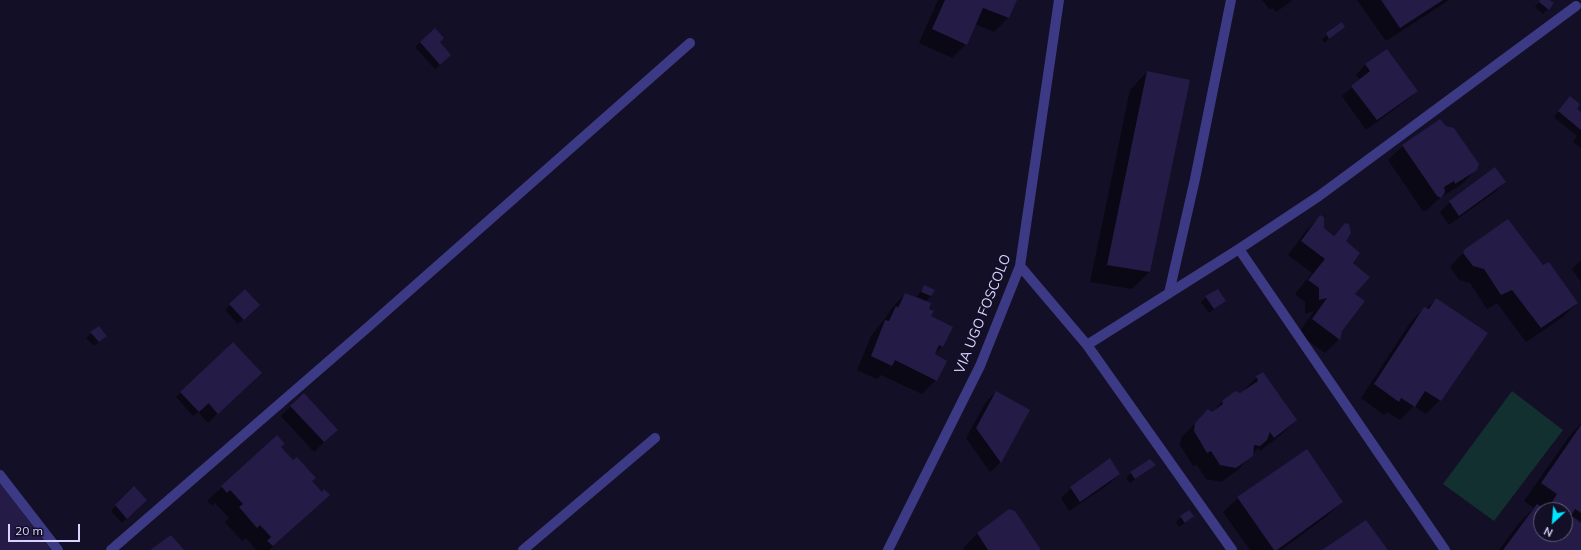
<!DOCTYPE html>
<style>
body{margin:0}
#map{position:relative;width:1581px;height:550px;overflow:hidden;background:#130f26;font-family:Mulish,sans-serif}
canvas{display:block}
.north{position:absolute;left:1533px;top:502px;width:40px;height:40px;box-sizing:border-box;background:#130f26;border:1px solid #625e7d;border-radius:50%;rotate:206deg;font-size:11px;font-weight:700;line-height:16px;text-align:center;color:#d9d4ff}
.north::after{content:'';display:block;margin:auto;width:14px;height:18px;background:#00e5ff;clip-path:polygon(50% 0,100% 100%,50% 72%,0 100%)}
.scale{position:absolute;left:8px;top:524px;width:72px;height:18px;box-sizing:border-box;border:2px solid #d9d4ff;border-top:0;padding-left:5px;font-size:12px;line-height:14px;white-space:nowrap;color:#d9d4ff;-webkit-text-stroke:3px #130f26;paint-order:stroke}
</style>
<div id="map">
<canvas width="1581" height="550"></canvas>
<div class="north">N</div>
<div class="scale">20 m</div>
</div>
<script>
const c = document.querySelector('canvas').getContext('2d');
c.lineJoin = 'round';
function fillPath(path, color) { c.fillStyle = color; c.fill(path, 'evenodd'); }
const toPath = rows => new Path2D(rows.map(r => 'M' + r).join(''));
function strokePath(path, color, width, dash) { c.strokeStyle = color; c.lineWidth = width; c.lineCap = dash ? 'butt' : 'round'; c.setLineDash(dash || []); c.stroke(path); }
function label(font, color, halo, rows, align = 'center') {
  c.font = font + ' Mulish,sans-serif'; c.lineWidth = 3.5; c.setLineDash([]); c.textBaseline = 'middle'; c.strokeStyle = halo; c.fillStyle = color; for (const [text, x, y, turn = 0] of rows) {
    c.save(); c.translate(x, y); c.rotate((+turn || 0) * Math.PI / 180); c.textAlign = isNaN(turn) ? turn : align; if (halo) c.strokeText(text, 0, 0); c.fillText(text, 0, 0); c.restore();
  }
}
fillPath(toPath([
 [1512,391,1563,430,1494,521,1443,484]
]), '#12302f');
fillPath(toPath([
 [938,0,1016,0,1008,18,994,32,975,24,966,44,952,58,919,43],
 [1262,0,1293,0,1276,12,1273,8,1270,10],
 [1357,0,1449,0,1386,41],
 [1541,0,1548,0,1548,9,1543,14,1535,7],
 [1342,23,1344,27,1324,43,1322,39],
 [435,29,439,42,450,55,435,69,415,47],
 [1387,50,1417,91,1407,100,1366,130,1342,96,1360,80,1356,75,1365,65],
 [1147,72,1149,272,1132,289,1090,282,1130,90],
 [1566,102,1581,113,1581,148,1573,142,1577,136,1554,117],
 [1403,146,1476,169,1462,184,1441,197,1426,211,1422,210,1388,160],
 [1505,182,1495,192,1449,225,1440,212,1450,202],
 [1320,216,1323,228,1333,236,1345,224,1345,241,1352,263,1339,339,1325,353,1298,334,1314,311,1305,314,1305,302,1295,294,1312,273,1288,255,1306,231],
 [1466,250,1543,267,1577,303,1563,317,1526,342,1497,303,1487,309,1470,283,1459,280,1450,267],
 [1581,260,1581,282,1572,269],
 [924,286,931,296,925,302,942,346,934,355,936,380,922,394,881,375,877,379,857,370,871,336,887,316,891,309,905,294,922,301,923,299,917,297],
 [245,291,258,305,238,324,225,310],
 [1206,297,1225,301,1209,313,1201,302],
 [1436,299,1440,400,1426,414,1414,406,1400,420,1387,412,1384,415,1361,398,1410,323,1424,308,1426,309],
 [99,327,106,336,94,346,86,338],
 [1257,377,1296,420,1282,434,1260,451,1258,448,1238,470,1221,482,1206,479,1197,465,1193,466,1180,445,1181,438,1208,410,1212,413,1223,401,1243,392,1243,391],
 [190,383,217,414,208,423,198,412,193,416,176,397],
 [996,392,1029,411,1000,463,990,472,966,438,986,402],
 [291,406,336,430,314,452,281,416],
 [1581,424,1581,521,1573,516,1572,517,1581,524,1581,549,1580,550,1499,550,1519,523,1534,508,1524,501,1571,434],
 [1541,510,1565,510,1565,534,1541,534],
 [277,437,280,447,322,493,329,495,269,550,256,550,246,538,242,541,225,522,229,518,215,503,213,506,207,501],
 [1307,450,1342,502,1327,516,1281,550,1250,550,1223,512,1238,498],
 [1155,465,1130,483,1126,478,1131,473],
 [1119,474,1109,484,1069,511,1061,498,1071,488],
 [134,488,146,500,122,523,111,511],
 [1010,510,1040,550,965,550,963,548,977,534],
 [1181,517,1188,521,1179,527,1176,522]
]), '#0007');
fillPath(toPath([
 [945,0,1017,0,1009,18,983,8,967,45,932,29],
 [1381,0,1443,0,1400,28],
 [1540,0,1550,0,1554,3,1549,10,1539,2],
 [1342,22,1345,27,1329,39,1326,33],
 [435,28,444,38,440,42,451,55,440,65,420,42],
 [1387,49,1418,91,1377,120,1351,86,1370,71,1365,64],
 [1147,71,1190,80,1150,272,1107,265],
 [1570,96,1580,104,1577,109,1581,112,1581,130,1558,111],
 [1440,119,1446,126,1454,128,1479,164,1477,170,1455,184,1454,181,1444,187,1445,192,1441,198,1437,196,1402,145],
 [1495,167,1506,182,1459,216,1449,201],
 [1320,215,1324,217,1324,228,1334,236,1345,223,1349,224,1351,233,1346,241,1360,253,1353,263,1370,277,1355,294,1365,301,1342,331,1340,340,1312,319,1327,298,1319,300,1319,288,1308,280,1325,259,1301,241],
 [1508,219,1543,265,1549,262,1578,303,1541,328,1512,290,1501,295,1484,269,1473,266,1463,253,1465,249],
 [924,285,935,290,931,296,921,292],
 [245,289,260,305,244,320,229,304],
 [1218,289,1226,301,1214,309,1205,296],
 [905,293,931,303,929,309,934,311,931,316,953,327,943,347,939,345,935,354,947,361,937,381,895,360,892,366,871,356,885,320,889,321,896,306,898,308],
 [1436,298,1488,333,1441,401,1425,391,1415,407,1401,398,1399,402,1374,384,1424,307,1429,309],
 [99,326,107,336,99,342,90,332],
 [233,342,262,373,218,414,209,403,199,412,180,392],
 [1263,372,1297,420,1274,438,1270,432,1267,440,1260,446,1254,445,1253,456,1236,468,1220,465,1211,451,1207,453,1194,431,1195,423,1208,409,1212,412,1223,404,1222,401,1235,391,1240,393,1258,381,1256,376],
 [996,391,1030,410,1001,463,976,428],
 [304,393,338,430,324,442,290,406],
 [1581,425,1581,513,1575,509,1571,516,1581,523,1581,550,1503,550,1537,504,1546,510,1541,510,1541,534,1565,534,1565,510,1547,510,1557,494,1541,483],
 [277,435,285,444,281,447,293,460,297,457,316,478,312,481,322,492,324,489,330,495,273,546,267,541,271,537,260,525,257,528,239,507,243,504,230,490,227,493,221,486],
 [1307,449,1343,502,1277,550,1274,550,1237,497],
 [1110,458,1120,474,1080,502,1070,487],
 [1150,459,1156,465,1135,479,1130,472],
 [0,483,51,550,0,550],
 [134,486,147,500,127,519,115,505],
 [1009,509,1015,511,1041,550,988,550,977,533],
 [1189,510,1194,516,1185,523,1180,516],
 [1366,520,1388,550,1322,550],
 [171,535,184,550,150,550]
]), '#241b47');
strokePath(toPath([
 [111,550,367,328,690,43],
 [523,550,655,438]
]), '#3d3a85', 10);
strokePath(toPath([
 [1239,249,1445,550],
 [1020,266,1087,345,1232,550],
 [1169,293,1195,179,1231,0],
 [1087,345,1239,249,1319,196,1576,6],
 [0,475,58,550],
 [888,550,980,366,1020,266,1059,0]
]), '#3d3a85', 10);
label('14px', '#d9d4ff', '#130f26', [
 ["VIA UGO FOSCOLO",983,314,-68]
]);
</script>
